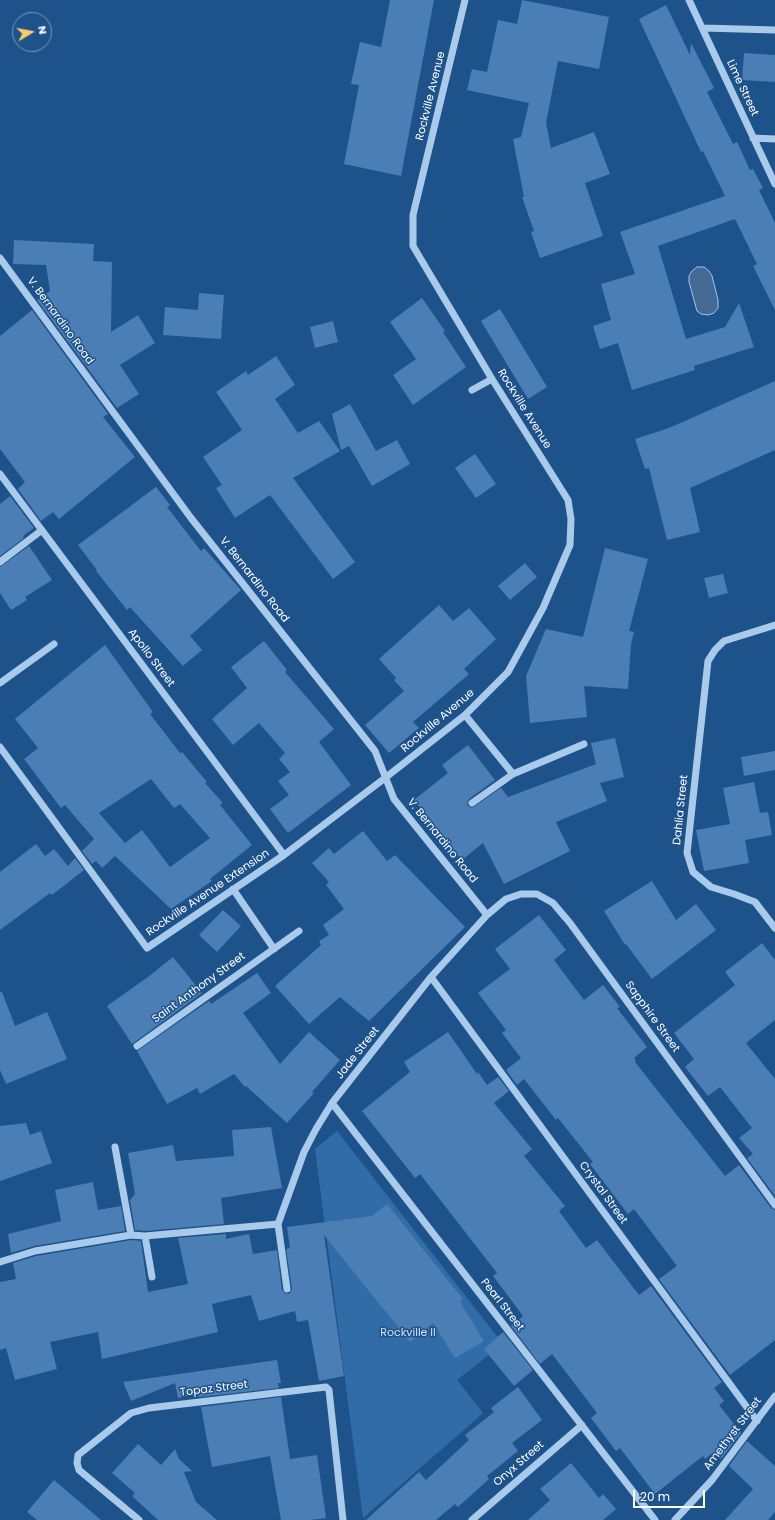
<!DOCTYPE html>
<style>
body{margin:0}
#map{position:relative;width:775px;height:1520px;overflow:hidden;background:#1e528b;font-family:Poppins,sans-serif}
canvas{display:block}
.north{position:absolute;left:12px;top:12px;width:40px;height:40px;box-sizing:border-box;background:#1e528b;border:1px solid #7897b9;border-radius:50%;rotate:80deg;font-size:11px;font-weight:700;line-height:16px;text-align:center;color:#fff}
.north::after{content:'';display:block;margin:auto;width:14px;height:18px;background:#fbcb68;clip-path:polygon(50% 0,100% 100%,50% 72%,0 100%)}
.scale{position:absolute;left:633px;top:1490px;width:72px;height:18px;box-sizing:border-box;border:2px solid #fff;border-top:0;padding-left:5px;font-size:12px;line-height:14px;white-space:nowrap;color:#fff;-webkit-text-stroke:3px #1e528b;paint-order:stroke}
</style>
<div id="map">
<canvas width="775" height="1520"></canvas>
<div class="north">N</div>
<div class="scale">20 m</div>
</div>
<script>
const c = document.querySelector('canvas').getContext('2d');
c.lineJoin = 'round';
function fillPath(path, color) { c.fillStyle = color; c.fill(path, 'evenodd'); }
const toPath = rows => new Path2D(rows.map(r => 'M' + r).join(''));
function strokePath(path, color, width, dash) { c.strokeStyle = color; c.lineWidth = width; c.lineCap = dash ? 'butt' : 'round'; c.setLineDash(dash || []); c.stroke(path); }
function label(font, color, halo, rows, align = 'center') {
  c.font = font + ' Poppins,sans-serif'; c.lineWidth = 3; c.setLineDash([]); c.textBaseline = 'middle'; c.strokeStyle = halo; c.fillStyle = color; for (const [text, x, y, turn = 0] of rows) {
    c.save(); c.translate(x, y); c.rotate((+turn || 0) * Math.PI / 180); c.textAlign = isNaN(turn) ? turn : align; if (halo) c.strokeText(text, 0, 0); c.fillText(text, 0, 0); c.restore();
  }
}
fillPath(toPath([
 [337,1131,503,1344,457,1380,483,1413,363,1518,315,1149]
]), '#316ca9');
const water = toPath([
 [697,267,704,267,709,271,712,276,718,300,718,308,714,313,708,315,701,314,697,311,689,282,689,276,692,271,697,267]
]);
fillPath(water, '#446a93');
strokePath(water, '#9dc6ee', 1);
fillPath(toPath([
 [390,0,434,0,401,176,344,164,359,85,351,84,360,42,381,47],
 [522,0,609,17,599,69,558,61,546,123,551,148,594,132,610,174,585,183,603,236,540,258,531,232,534,231,522,197,524,197,513,139,521,137,529,103,467,90,472,69,487,72,498,20,517,24],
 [666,5,690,55,691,43,714,88,707,92,733,144,737,142,750,170,753,169,763,188,759,190,775,223,775,310,753,266,757,264,735,219,658,246,686,339,725,327,739,303,754,347,694,366,695,370,632,390,618,343,600,349,593,326,611,320,601,284,635,274,620,232,725,196,703,151,701,152,639,19],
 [744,53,775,55,775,82,742,80],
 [14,240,94,244,93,261,112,262,111,332,138,315,155,343,120,365,139,394,117,408,37,300,50,291,46,265,13,264],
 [199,293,224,295,221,339,163,335,165,307,198,310],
 [422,298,445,331,443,332,466,367,413,405,393,375,416,359,390,322],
 [500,309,547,387,528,399,481,321],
 [32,310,108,414,103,417,135,457,59,519,53,512,41,521,18,489,25,482,0,449,0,336],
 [333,321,338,342,315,348,310,327],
 [276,356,295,385,275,399,298,433,319,421,340,451,293,478,355,562,333,579,270,495,235,518,216,488,222,485,203,457,242,430,216,392,246,371,248,375],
 [775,381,775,450,690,488,700,532,667,540,649,468,645,469,635,439,669,428],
 [350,404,376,451,397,440,410,464,372,486,349,446,341,450,332,414],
 [475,454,496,484,476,498,455,468],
 [156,487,170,505,167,507,201,551,204,548,241,590,190,636,202,650,183,666,130,607,127,610,96,571,97,570,78,545],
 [10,496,34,528,23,536,24,538,0,556,0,504],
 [29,546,52,580,25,597,27,600,11,610,0,593,0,567],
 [605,548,648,559,629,631,634,632,631,644,628,689,584,686,587,717,530,723,526,676,546,629,583,637],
 [525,563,537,577,510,600,498,586],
 [723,574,728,593,709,598,704,578],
 [439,605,453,621,469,608,496,639,464,669,469,674,413,722,419,728,389,753,365,725,404,691,394,680,396,678,379,659],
 [264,641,287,670,285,672,334,729,319,742,351,785,288,833,270,809,289,795,278,781,290,772,279,759,285,753,259,723,233,745,212,719,247,688,231,667],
 [105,645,153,712,150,714,180,753,182,752,207,782,205,783,223,803,220,805,252,845,210,879,212,881,171,909,115,856,102,868,96,861,92,864,82,851,94,839,65,805,61,808,24,759,38,748,15,719],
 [151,779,174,808,180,804,210,838,170,867,142,830,125,843,99,813],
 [615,738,624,777,600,783,607,801,556,822,570,851,504,884,483,843,462,860,414,800,448,773,442,765,468,745,495,780,469,799,467,804,468,806,472,808,501,788,508,797,596,764,591,743],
 [775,751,775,770,744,776,741,757],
 [754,782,760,813,768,812,772,835,745,840,749,863,704,871,696,830,730,824,723,788],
 [363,831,387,861,395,855,465,927,369,1021,340,997,309,1024,275,986,321,945,319,941,329,935,323,925,344,909,326,885,329,882,312,863,329,848,334,854],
 [36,844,45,856,54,849,68,866,75,858,84,870,52,895,50,893,0,930,0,872],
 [652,881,676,920,696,904,716,930,652,979,626,944,625,945,604,911],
 [223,910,241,926,217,952,199,935],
 [539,915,566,950,554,960,584,1000,603,985,620,1007,617,1008,647,1047,634,1058,636,1061,635,1062,725,1176,739,1165,771,1208,775,1210,775,1340,730,1375,659,1279,677,1266,634,1209,628,1214,590,1164,593,1162,558,1118,556,1120,524,1079,517,1085,506,1070,521,1058,502,1033,506,1030,478,993,510,969,495,949],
 [762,943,775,960,775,1020,746,1043,775,1079,775,1196,747,1158,753,1154,739,1138,752,1128,720,1087,708,1096,685,1067,694,1059,674,1033,735,985,725,972],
 [173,957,202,993,132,1044,107,1006,148,977],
 [257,973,271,993,243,1013,280,1064,309,1032,340,1060,312,1092,314,1093,287,1123,246,1086,245,1087,234,1074,200,1094,197,1088,167,1104,137,1051,209,1001,211,1004],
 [0,992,2,992,15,1026,47,1012,67,1059,6,1084,0,1070],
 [448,1032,477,1074,478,1072,487,1085,498,1077,509,1091,494,1103,532,1149,524,1156,565,1206,559,1211,586,1248,597,1240,639,1295,651,1286,722,1382,714,1388,724,1401,719,1405,741,1433,721,1459,714,1452,705,1459,703,1456,655,1494,620,1448,616,1451,591,1418,597,1413,552,1354,540,1364,511,1326,523,1316,493,1276,497,1273,420,1174,415,1178,362,1111,410,1072,404,1062],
 [26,1123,30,1135,41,1131,52,1163,0,1181,0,1126],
 [271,1127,282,1188,221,1198,224,1224,145,1231,135,1230,130,1200,135,1194,128,1153,173,1145,176,1161,234,1156,232,1130],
 [93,1182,98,1210,121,1206,125,1231,34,1246,11,1253,8,1234,61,1221,55,1190],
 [387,1204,463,1299,460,1302,484,1341,455,1358,433,1323,410,1342,324,1235,344,1376,319,1381,308,1320,297,1322,295,1311,259,1321,251,1295,212,1304,218,1332,102,1359,98,1332,50,1342,57,1369,15,1380,6,1348,0,1350,0,1282,16,1279,13,1263,36,1256,131,1240,141,1241,148,1292,188,1284,178,1238,226,1234,226,1239,249,1234,253,1254,277,1250,282,1290,285,1293,288,1294,290,1293,292,1289,286,1249,290,1248,287,1227,372,1216],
 [503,1332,533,1370,514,1386,484,1349],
 [277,1360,281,1383,278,1383,279,1388,199,1397,198,1393,178,1398,175,1383,131,1401,123,1382],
 [518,1387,542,1420,512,1443,518,1451,487,1476,489,1479,458,1507,455,1504,436,1520,366,1520,419,1472,426,1480,469,1440,465,1435,494,1412,491,1408],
 [281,1397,290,1459,317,1455,326,1518,310,1520,281,1520,270,1456,212,1467,201,1407],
 [747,1441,775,1466,775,1512,768,1520,725,1520,753,1489,729,1466],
 [138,1444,161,1465,175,1449,179,1459,192,1471,184,1472,196,1502,217,1520,158,1520,132,1496,135,1493,112,1473],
 [571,1463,599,1498,603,1494,616,1509,603,1520,528,1520,550,1500,540,1489],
 [54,1480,101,1520,37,1520,27,1512]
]), '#4a7eb5');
strokePath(toPath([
 [689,0,775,184],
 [703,28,775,30],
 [753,138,775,139],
 [0,258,191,518,375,751,394,799,487,915],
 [472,390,492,379],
 [0,474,284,855],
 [0,562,42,530],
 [775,625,724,641,715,650,708,661,687,853,693,872,711,887,734,894,755,902,775,928],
 [0,683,54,644],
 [465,715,513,774],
 [0,747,147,948,284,855,385,778,465,715,508,672,543,608,570,545,571,519,568,500,492,379,413,246,413,215,465,0],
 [472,803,513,774,584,744],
 [233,889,274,949],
 [431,977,757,1421],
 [137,1046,299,931],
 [332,1103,655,1520],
 [115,1147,131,1235],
 [145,1236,152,1277],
 [0,1262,35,1251,131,1235,145,1236,278,1224],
 [287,1289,278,1224,304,1152,316,1129,332,1103,431,977,487,915,506,899,521,894,537,894,553,903,570,923,775,1205],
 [139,1520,79,1470,77,1463,78,1455,131,1413,149,1408,326,1387,329,1390,343,1520],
 [472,1520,582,1425],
 [675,1520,712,1480,775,1396]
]), '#aacaec', 7);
label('11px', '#fff', '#1e528b', [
 ["Lime Street",742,88,65],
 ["Rockville Avenue",431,96,-76],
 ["V. Bernardino Road",60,321,54],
 ["Rockville Avenue",524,409,58],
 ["V. Bernardino Road",254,580,52],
 ["Apollo Street",151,658,53],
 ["Rockville Avenue",438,721,-40],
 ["Dahlia Street",681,810,-84],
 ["V. Bernardino Road",442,841,51],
 ["Rockville Avenue Extension",208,893,-34],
 ["Saint Anthony Street",199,988,-36],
 ["Sapphire Street",652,1017,54],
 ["Jade Street",358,1053,-52],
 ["Crystal Street",603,1193,54],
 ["Pearl Street",502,1305,52],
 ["Topaz Street",214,1389,-7],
 ["Amethyst Street",733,1434,-53],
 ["Onyx Street",519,1464,-41]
]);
label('11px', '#cfe3f9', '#1e528b', [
 ["Rockville II",408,1333]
]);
</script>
